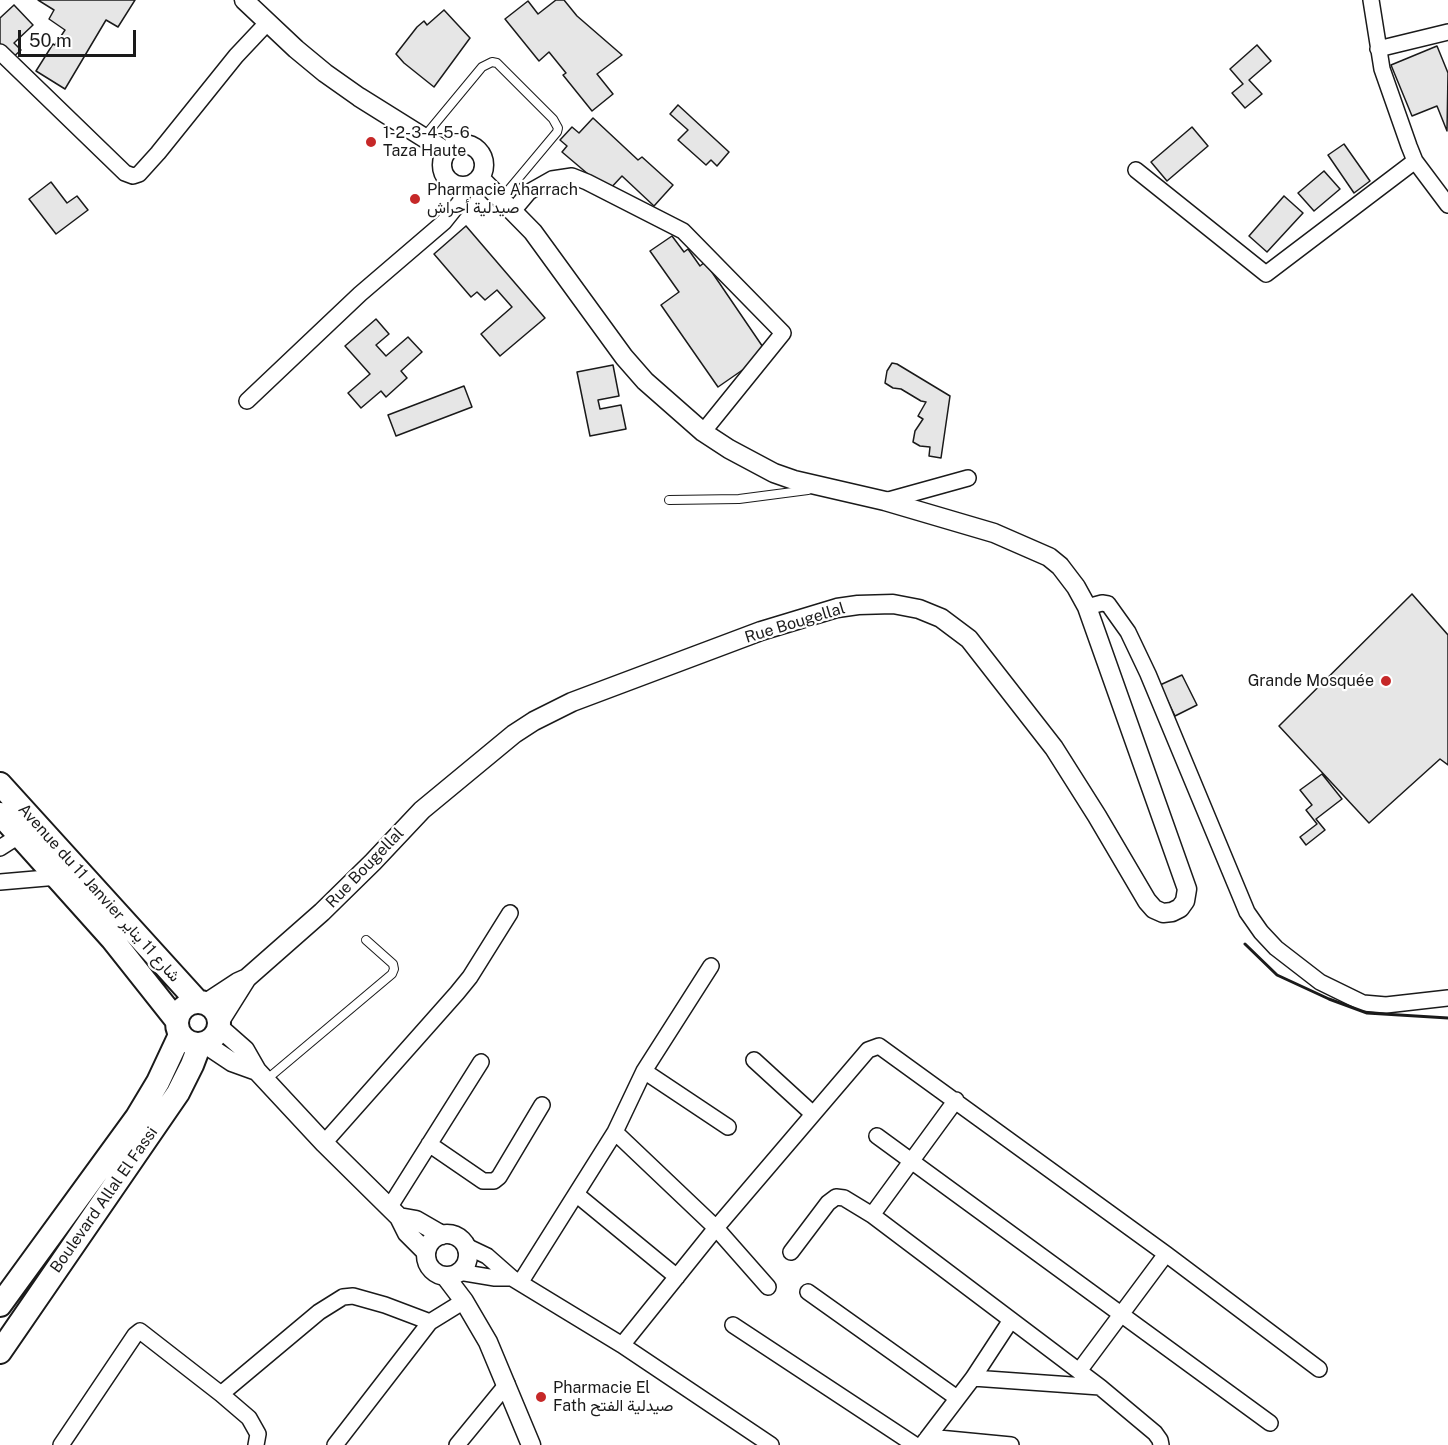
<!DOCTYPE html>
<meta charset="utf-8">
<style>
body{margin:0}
#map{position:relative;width:1448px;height:1445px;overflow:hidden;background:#fff;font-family:"Public Sans",sans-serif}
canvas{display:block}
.scale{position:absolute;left:18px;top:30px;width:118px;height:27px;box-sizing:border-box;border:3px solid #1a1a1a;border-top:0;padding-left:8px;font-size:18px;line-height:21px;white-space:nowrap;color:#1a1a1a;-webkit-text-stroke:4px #fff;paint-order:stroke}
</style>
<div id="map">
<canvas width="1448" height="1445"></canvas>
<div class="scale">50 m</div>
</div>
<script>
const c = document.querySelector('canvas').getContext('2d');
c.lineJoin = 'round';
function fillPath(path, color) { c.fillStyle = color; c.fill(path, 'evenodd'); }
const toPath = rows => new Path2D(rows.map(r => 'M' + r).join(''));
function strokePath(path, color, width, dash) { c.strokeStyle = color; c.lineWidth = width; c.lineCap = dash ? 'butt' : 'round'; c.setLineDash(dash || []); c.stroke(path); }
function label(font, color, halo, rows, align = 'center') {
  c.font = font + ' "Public Sans",Vazirmatn,sans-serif'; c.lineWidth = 4.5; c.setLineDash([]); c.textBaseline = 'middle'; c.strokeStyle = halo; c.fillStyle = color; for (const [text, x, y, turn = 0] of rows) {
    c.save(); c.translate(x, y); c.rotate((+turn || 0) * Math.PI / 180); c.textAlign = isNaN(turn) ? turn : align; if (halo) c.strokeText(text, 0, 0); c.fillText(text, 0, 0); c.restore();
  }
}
const building = toPath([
 [38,0,135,0,118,27,106,20,65,89,36,71,53,44,55,45,65,30,49,19,54,10,38,0],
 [556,0,564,0,577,16,622,55,597,74,613,94,592,111,563,75,566,73,549,52,539,61,505,19,528,1,538,14,556,0],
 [14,5,33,25,14,43,21,50,11,59,0,47,0,18,14,5],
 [444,10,470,38,434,87,404,63,396,54,417,27,424,21,427,25,444,10],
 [1257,45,1271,61,1249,80,1262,94,1245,108,1232,93,1243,84,1230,69,1257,45],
 [1437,46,1448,73,1447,131,1437,106,1412,116,1391,65,1437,46],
 [678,105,729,152,717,166,711,160,706,165,678,140,688,130,670,114,678,105],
 [593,118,638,160,642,157,673,185,654,206,622,176,608,191,562,152,567,146,560,140,572,127,579,133,593,118],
 [1192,127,1208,146,1167,181,1151,162,1192,127],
 [1344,144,1370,181,1354,193,1328,155,1344,144],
 [1324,171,1340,189,1314,211,1298,193,1324,171],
 [51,182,67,203,77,196,88,210,56,234,29,199,51,182],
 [1284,196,1303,213,1267,252,1249,236,1284,196],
 [466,226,545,318,500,356,481,334,512,307,497,290,485,300,477,292,471,297,434,254,466,226],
 [672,236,684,252,688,249,700,266,705,262,767,353,718,387,661,305,679,292,650,251,672,236],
 [376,319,389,334,376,345,386,356,408,337,422,352,401,371,407,378,386,397,381,391,361,408,348,393,370,374,345,346,376,319],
 [892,363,897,364,950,396,941,458,929,456,930,447,920,446,913,442,915,431,923,419,918,416,926,402,921,401,901,389,893,388,885,383,887,371,892,363],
 [613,365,619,396,598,400,600,409,621,405,626,429,590,436,577,372,613,365],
 [464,386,472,407,396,436,388,415,464,386],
 [1412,594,1448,635,1448,765,1440,759,1369,823,1279,726,1412,594],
 [1182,675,1197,705,1175,716,1160,685,1182,675],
 [1322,774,1342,799,1316,819,1325,830,1306,845,1300,837,1317,824,1306,810,1312,805,1300,790,1322,774]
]);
fillPath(building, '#e6e6e6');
strokePath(building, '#1a1a1a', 1.5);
const service = toPath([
 [424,137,482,67,492,62,497,63,553,119,558,128,557,132,501,199],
 [669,500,739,499,808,490],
 [266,1080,392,974,394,969,393,964,366,940]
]);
const minor = toPath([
 [1371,0,1382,69,1409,146,1415,161,1448,205],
 [1378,49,1448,32],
 [0,52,125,173,133,176,139,174,158,153,236,56,268,22],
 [1136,170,1266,274,1415,161],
 [513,211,529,192,552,179,572,176,587,182,683,231,783,333,703,432],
 [247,401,360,294,444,222,460,202,465,186],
 [885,501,968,478],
 [1087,607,1102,603,1108,604,1128,632,1148,674,1247,912,1261,932,1276,948,1320,982,1363,1003,1386,1005,1448,998],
 [0,848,25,832],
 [0,882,58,877],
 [754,1060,813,1114],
 [644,1071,728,1127],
 [615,1132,716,1228,768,1287],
 [877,1136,1270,1423],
 [324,1143,457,993,470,977,510,913],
 [429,1144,483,1181,494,1181,499,1177,542,1105],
 [576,1194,677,1277],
 [389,1208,481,1062],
 [872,1215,956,1100],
 [466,1246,487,1256,512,1278,622,1345,771,1445],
 [791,1252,828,1203,836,1197,844,1198,872,1215,1100,1387,1155,1433,1160,1440,1161,1445],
 [459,1272,495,1278,512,1278],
 [520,1283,615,1132,644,1071,711,966],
 [808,1292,957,1398],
 [733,1325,915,1445],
 [622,1345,716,1228,868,1050,879,1046,1166,1254,1319,1369],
 [1079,1371,1166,1254],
 [973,1378,1100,1387],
 [221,1394,249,1418,258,1434,256,1445],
 [928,1437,1011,1445],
 [61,1445,135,1335,140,1331,221,1394,319,1312,343,1297,353,1296,385,1305,430,1322,464,1301],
 [335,1445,430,1322],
 [457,1445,507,1384],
 [922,1445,973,1378,1011,1320]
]);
const tertiary = toPath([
 [244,0,296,49,325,73,359,97,447,152],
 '442 165a21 21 0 1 1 42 0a21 21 0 1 1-42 0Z',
 [206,1003,238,982,247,978,322,912,373,862,422,810,514,734,534,721,572,702,761,631,837,608,858,605,893,604,919,609,941,618,969,639,1054,748,1097,816,1147,901,1154,909,1163,913,1172,912,1180,908,1185,901,1187,889,1087,607,1076,587,1060,566,1049,557,994,533,885,501,794,480,774,473,729,449,703,432,645,381,624,357,533,232,480,178],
 [220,1021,247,978],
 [220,1028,245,1050,257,1071,324,1143,399,1217,407,1233,426,1252],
 [205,1044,232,1062,257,1071],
 [399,1217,416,1220,442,1235],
 '426 1255a21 21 0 1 1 42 0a21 21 0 1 1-42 0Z',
 [445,1276,464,1301,488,1342,531,1445]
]);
const primary = toPath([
 [0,784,198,1002],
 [0,814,112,939,177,1021],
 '177 1023a21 21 0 1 1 42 0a21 21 0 1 1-42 0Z',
 [0,1305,137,1117,158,1082,180,1035],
 [0,1352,178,1093,192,1065,200,1044]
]);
strokePath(service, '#1a1a1a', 10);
strokePath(minor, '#1a1a1a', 18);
strokePath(tertiary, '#1a1a1a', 21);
strokePath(primary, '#1a1a1a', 26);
strokePath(service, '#fff', 8);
strokePath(minor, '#fff', 15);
strokePath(tertiary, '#fff', 18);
strokePath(primary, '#fff', 22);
strokePath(toPath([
 [1245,944,1277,975,1329,999,1367,1013,1448,1018]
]), '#1a1a1a', 3);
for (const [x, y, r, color] of [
 [371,142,6,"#c62828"],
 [415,199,6,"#c62828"],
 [1386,681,6,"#c62828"],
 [541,1397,6,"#c62828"]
]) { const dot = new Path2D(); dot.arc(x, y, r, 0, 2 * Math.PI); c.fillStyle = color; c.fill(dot); strokePath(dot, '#fff', 2); }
label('16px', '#1a1a1a', '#fff', [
 ["1-2-3-4-5-6",383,133],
 ["Taza Haute",383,151],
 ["Pharmacie Aharrach",427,190],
 ["صيدلية أحراش",427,208],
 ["Grande Mosquée",1374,681,"right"],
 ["Pharmacie El",553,1388],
 ["Fath صيدلية الفتح",553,1406]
], 'left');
label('16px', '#1a1a1a', '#fff', [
 ["Rue Bougellal",795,623,-17],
 ["Rue Bougellal",365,868,-46],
 ["Avenue du 11 Janvier شارع 11 يناير",99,893,48],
 ["Boulevard Allal El Fassi",104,1200,-55]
]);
</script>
